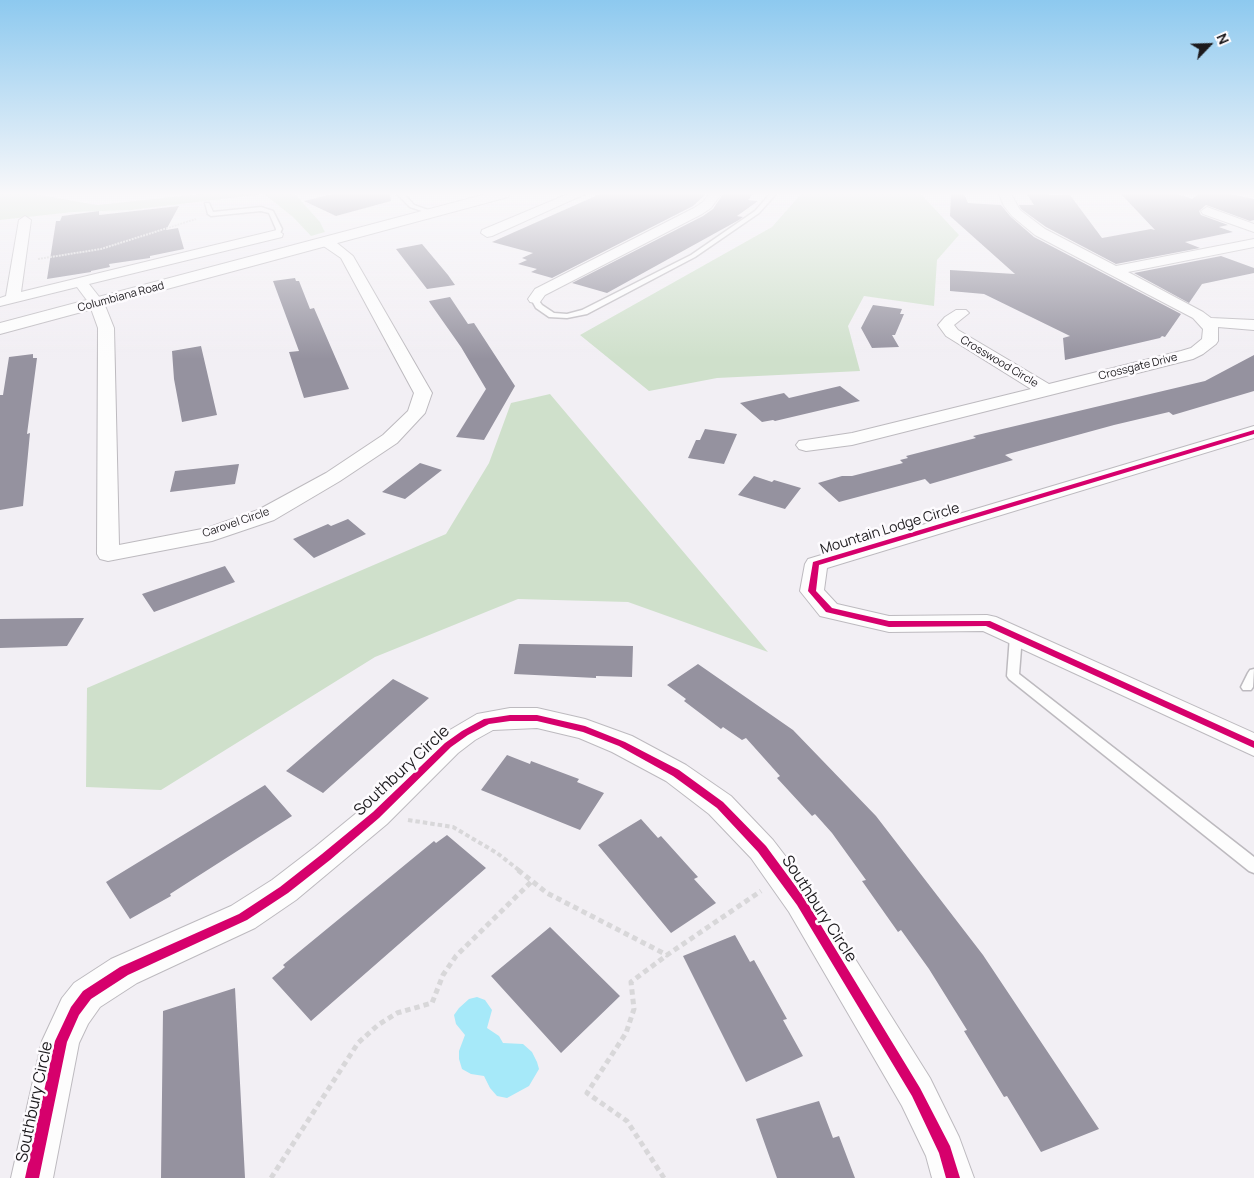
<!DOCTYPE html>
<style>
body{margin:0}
#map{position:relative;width:1254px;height:1178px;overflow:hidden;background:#f2eff4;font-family:Manrope,sans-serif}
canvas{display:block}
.north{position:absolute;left:1184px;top:20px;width:50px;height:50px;-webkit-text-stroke:4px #fdfbfe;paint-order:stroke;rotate:66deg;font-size:14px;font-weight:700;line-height:20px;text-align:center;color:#1c1a1d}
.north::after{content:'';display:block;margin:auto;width:18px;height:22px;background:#1c1a1d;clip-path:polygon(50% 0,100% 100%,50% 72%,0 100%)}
</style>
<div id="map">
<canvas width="1254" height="1178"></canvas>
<div class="north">N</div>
</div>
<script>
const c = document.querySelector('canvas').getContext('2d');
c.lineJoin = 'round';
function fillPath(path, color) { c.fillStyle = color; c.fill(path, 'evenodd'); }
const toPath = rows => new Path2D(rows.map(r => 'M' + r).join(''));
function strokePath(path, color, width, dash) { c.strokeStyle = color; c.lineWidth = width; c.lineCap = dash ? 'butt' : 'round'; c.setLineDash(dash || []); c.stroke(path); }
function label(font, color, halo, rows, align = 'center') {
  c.font = font + ' Manrope,sans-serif'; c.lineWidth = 5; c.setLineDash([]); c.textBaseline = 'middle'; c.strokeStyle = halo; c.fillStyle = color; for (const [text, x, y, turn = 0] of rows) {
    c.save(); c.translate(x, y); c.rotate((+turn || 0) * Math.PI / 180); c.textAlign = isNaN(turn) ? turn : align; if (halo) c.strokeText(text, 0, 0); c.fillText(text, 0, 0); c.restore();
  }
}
fillPath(toPath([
 [0,194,34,194,97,205,201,194,263,194,131,210,73,212,0,220],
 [264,194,295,194,320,222,325,232,311,236,293,217],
 [801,194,921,194,959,235,937,260,934,306,864,296,848,326,860,371,717,378,649,391,580,335,772,227],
 [550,394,768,652,628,602,518,599,375,657,161,790,86,787,87,688,446,534,489,463,511,403]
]), '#cfe0cb');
fillPath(toPath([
 [477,997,485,1000,492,1010,487,1028,499,1036,503,1043,523,1044,532,1052,537,1062,539,1069,529,1086,507,1098,497,1096,490,1088,484,1076,471,1074,462,1069,459,1059,459,1051,465,1035,456,1024,454,1015,459,1008,469,999]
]), '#a6e9f9');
fillPath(toPath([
 [333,194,390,194,391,201,336,216,304,201],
 [600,194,706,194,693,206,552,278,531,272,537,269,518,264,527,260,522,258,533,253,492,242],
 [723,194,753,194,748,200,758,201,737,216,743,217,739,220,607,293,572,283,703,216,713,209],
 [951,194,964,194,968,203,1001,205,1011,217,1034,237,1181,314,1165,337,1162,336,1160,338,1065,360,1063,338,1070,336,984,294,950,291,950,270,1015,274,950,216],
 [1027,194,1070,195,1102,238,1151,229,1155,230,1121,194,1178,194,1192,199,1199,194,1229,194,1254,199,1254,220,1250,221,1206,205,1199,211,1201,215,1228,225,1219,227,1233,232,1185,242,1200,248,1116,264,1046,227,1021,209,1019,205,1034,205],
 [179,206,166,230,178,228,184,249,150,256,150,258,109,264,110,267,91,271,91,272,47,279,56,221,60,221,62,216,99,211,99,215],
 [422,244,448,275,455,285,427,289,396,249],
 [1221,256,1254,268,1254,273,1202,284,1189,303,1134,273],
 [295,278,296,281,299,281,310,309,314,308,349,389,304,398,289,352,299,351,273,281],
 [450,297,468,324,474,323,515,386,484,440,456,437,486,389,461,347,430,303,429,301],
 [873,305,902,309,900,314,904,314,895,335,892,335,899,347,872,348,861,328],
 [201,346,217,415,182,422,174,379,172,351],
 [33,354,33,358,37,358,27,434,30,433,23,506,0,510,0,395,3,395,9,357],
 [1254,355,1254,391,1173,415,1169,412,1114,425,1008,454,1005,455,1013,460,930,484,925,479,839,502,818,483,842,476,852,476,903,463,900,460,908,458,906,456,976,438,973,436,1205,381],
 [840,386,860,401,775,421,773,420,762,422,740,403,784,393,789,398],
 [705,429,737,434,724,464,688,458,696,440,700,440],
 [420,463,442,470,405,499,382,492],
 [239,464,235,484,170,492,175,471],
 [754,476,772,482,774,480,801,488,785,509,738,495],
 [348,519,366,534,314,558,293,539,328,524,331,526],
 [225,566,235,582,154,612,142,594],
 [84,618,67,646,0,648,0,619],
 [519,644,633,646,632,677,596,676,596,678,514,674],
 [698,664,793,730,876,816,983,955,1099,1129,1041,1152,1007,1096,1004,1097,964,1031,967,1030,929,969,901,930,898,932,862,881,866,880,832,833,815,814,812,816,777,778,780,776,746,738,742,740,723,727,721,729,684,701,686,699,667,685],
 [393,679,429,698,323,793,286,771],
 [507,755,530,764,531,761,579,779,577,782,604,793,580,830,481,790],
 [265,785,292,816,170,894,171,896,130,919,106,882],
 [641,819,658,838,661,836,698,877,694,879,716,903,671,933,598,845],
 [447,835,486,868,311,1021,272,978,285,967,283,965,434,841,436,843],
 [550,927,620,996,561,1053,491,976],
 [735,935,750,962,754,960,787,1019,783,1020,803,1056,746,1082,683,956],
 [235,988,245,1178,161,1178,163,1011],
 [819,1101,833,1138,839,1136,855,1178,777,1178,756,1119]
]), '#95929f');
const service = toPath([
 [397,194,404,194,414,205,437,213,434,215,410,207,397,194],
 [770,194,776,194,759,213,695,257,587,314,567,318,549,317,536,308,531,299,537,298,542,305,554,313,567,314,582,310,691,255,755,211,770,194],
 [205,203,209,203,213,212,261,207,273,211,282,229,279,235,275,235,276,229,269,213,261,211,211,216,208,214,205,203],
 [1016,632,1022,636,1019,674,1254,857,1254,873,1249,871,1009,679,1007,676,1010,636,1016,632],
 [1254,669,1253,687,1251,690,1243,690,1241,687,1248,673,1250,670,1254,669]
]);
const minor = toPath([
 [568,194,585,194,492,236,487,237,481,233,482,230,568,194],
 [709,194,721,194,711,208,702,214,545,295,540,302,535,303,530,302,528,299,535,289,694,208,703,202,709,194],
 [999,194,1011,194,1020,210,1045,229,1116,266,1254,239,1254,247,1128,272,1203,312,1211,318,1254,320,1254,330,1218,327,1218,341,1216,344,1203,354,1193,359,852,445,806,451,799,449,796,445,799,441,852,433,1031,389,946,336,938,325,945,317,956,310,966,310,969,313,954,325,958,330,1049,384,1181,351,1191,348,1202,339,1203,329,1193,318,1035,235,1012,216,1004,206,999,194],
 [1207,207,1254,224,1254,232,1203,214,1201,211,1207,207],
 [25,216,31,220,21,292,277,230,283,234,282,237,89,284,104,303,114,328,119,545,207,528,258,510,326,473,383,435,408,411,414,393,341,258,322,245,320,242,322,239,332,239,353,256,432,393,425,413,397,443,340,481,274,520,212,541,108,561,100,559,97,554,98,328,89,303,77,287,0,306,0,298,6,296,19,220,25,216],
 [1254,426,1254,438,827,568,824,590,837,604,889,616,987,615,996,617,1254,733,1254,756,983,631,889,632,820,616,800,591,805,564,808,559,1254,426],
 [510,708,537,708,585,719,632,736,686,765,731,796,773,840,813,892,930,1078,959,1137,974,1178,932,1178,926,1156,902,1106,789,912,751,858,709,814,666,781,612,752,579,738,537,728,493,730,475,740,458,753,387,824,296,900,255,928,137,983,100,1007,88,1024,79,1043,53,1178,11,1178,42,1041,62,998,74,983,111,959,231,906,272,880,315,847,365,806,438,737,477,714,510,708]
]);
const secondary = toPath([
 [486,194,509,194,508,197,0,334,0,323,486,194]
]);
strokePath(service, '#bdbabf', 3);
strokePath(minor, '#bdbabf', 2);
strokePath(secondary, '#bdbabf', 2);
strokePath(toPath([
 [38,259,101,249,196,219]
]), '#d8d7d9', 2, [2, 1]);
strokePath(toPath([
 [408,820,453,827,497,853,520,871]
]), '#d8d7d9', 4, [4.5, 3]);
strokePath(toPath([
 [518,870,547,893,667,955,761,891],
 [271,1178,358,1043,378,1025,397,1013,432,1003,443,975,456,956,533,880],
 [664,1178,627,1121,587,1093,626,1033,634,1009,631,982,667,955]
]), '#d8d7d9', 5, [5.5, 4]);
fillPath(service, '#fdfdfd');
fillPath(minor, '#fdfdfd');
fillPath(secondary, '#fdfdfd');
fillPath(toPath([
 [1254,430,1254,434,819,565,816,591,832,608,889,621,990,621,1254,741,1254,748,986,626,889,627,826,612,808,591,813,562,1254,430],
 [510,715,537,715,585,726,625,742,679,770,723,802,766,846,805,899,920,1088,950,1146,960,1178,946,1178,939,1153,912,1096,797,905,758,852,717,808,673,776,619,746,583,732,537,721,510,721,489,724,468,735,451,747,379,818,330,860,288,893,247,920,128,975,91,999,79,1015,67,1042,39,1178,25,1178,55,1041,71,1007,83,991,120,967,239,914,280,887,322,854,373,812,445,743,462,731,484,719,510,715]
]), '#d6006c');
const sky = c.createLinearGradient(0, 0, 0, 359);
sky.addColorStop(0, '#8dc9ef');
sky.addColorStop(0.54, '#f9f8fa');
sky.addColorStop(1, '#f9f8fa00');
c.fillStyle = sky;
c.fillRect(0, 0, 1254, 359);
label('11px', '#1c1a1d', '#fdfbfe', [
 ["Columbiana Road",121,297,-15],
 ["Crosswood Circle",999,362,31],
 ["Crossgate Drive",1138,367,-14],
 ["Carovel Circle",236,523,-19]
]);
label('14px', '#1c1a1d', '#fdfbfe', [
 ["Mountain Lodge Circle",890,529,-17]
]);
label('16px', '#1c1a1d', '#fdfbfe', [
 ["Southbury Circle",402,771,-43],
 ["Southbury Circle",819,909,57],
 ["Southbury Circle",35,1102,-78]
]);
</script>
